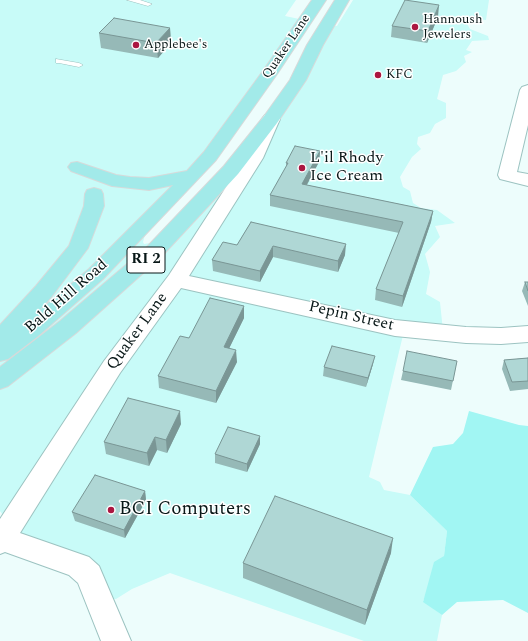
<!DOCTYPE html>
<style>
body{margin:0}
canvas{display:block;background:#edfdfc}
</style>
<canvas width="528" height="641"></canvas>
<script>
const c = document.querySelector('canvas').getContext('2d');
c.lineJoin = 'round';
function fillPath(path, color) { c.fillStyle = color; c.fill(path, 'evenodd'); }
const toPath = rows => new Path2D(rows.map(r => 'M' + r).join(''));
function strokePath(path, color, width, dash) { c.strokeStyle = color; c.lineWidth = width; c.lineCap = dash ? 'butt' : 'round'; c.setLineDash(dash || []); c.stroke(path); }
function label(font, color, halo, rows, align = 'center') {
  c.font = font + ' Spectral,serif'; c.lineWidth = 3; c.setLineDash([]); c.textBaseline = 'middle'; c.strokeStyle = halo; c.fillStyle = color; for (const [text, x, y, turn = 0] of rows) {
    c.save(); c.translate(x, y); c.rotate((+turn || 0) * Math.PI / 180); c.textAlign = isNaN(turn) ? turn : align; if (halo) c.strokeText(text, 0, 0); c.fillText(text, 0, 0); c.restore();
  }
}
fillPath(toPath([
 [0,0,296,0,285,16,304,20,153,221,145,235,143,242,144,244,150,243,181,225,258,131,327,25,337,26,353,0,489,0,486,20,469,18,466,22,470,29,488,36,489,40,472,41,466,50,472,52,464,56,466,62,456,71,443,75,437,99,446,103,446,118,435,124,430,133,418,137,417,144,421,149,412,157,400,177,403,187,410,191,413,203,421,208,437,210,455,223,435,226,440,237,425,254,430,272,426,294,440,302,443,331,404,331,369,477,380,482,384,490,410,495,447,531,444,556,423,601,442,615,437,641,364,641,170,573,132,589,116,599,112,599,104,585,7,544,9,523,0,511]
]), '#c8fbf8');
fillPath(toPath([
 [469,411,519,425,528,426,528,613,503,600,457,602,442,615,423,602,434,562,444,556,447,531,410,495,433,447,453,444,463,433]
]), '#a1f6f3');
const lane = toPath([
 [127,0,140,0,152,4,148,6,127,0],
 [56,59,79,63,83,65,79,67,59,63,56,63,56,59]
]);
const street = toPath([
 [528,85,528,125,517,172,528,174,528,186,500,179,498,175,520,90,522,87,528,85],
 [271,114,277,115,280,119,263,158,189,276,395,320,466,327,501,328,528,326,528,342,501,344,466,343,395,336,181,288,120,373,20,533,89,557,99,566,131,641,101,641,78,583,69,575,5,552,0,554,0,519,104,361,169,275,245,158,262,119,265,115,271,114]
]);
const primary = toPath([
 [312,0,326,0,277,74,216,160,103,279,37,337,8,359,0,361,0,325,36,286,69,246,84,206,85,194,87,190,94,188,101,190,103,194,104,206,88,248,52,296,38,312,89,269,173,185,149,190,112,186,71,171,68,167,71,163,77,162,116,175,130,177,149,178,187,171,204,152,263,71,312,0],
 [335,0,349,0,323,45,306,80,277,123,238,174,160,258,76,333,8,386,0,389,0,367,60,321,146,248,224,166,265,115,290,80,307,45,335,0]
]);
strokePath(lane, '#9cc3c1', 1);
strokePath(street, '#9cc3c1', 2);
strokePath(primary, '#d7dada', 2);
fillPath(lane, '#fff');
fillPath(street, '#fff');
fillPath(primary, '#a2eae9');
fillPath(toPath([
 [438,17,427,43,391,37,392,26],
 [170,28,171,43,158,58,101,48,99,33],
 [320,151,319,162,307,185,433,211,431,222,402,307,375,300,376,289,399,233,270,206,270,195,286,168,286,163],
 [251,222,345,255,338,272,273,257,260,282,213,271,212,260,237,245],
 [525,282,528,282,528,306,522,291],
 [244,306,244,318,229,348,237,362,216,403,159,388,158,376,189,338],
 [528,358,528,389,510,391,502,369,504,360],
 [457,361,451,390,401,380,403,371],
 [373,364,366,387,323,376,324,367],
 [181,424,167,453,157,450,149,466,106,454,104,442],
 [260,436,260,444,247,472,215,463,215,454],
 [145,491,146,500,125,538,75,521,72,512],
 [391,553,365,625,243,578,243,563]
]), '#96b9b7');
fillPath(toPath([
 [439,5,438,17,427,43,428,31],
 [170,28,171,43,158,58,156,43],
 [320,151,319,162,301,195,302,184],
 [433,211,431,222,402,307,403,296],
 [346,244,345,255,338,272,338,261],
 [273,246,273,257,260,282,260,271],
 [244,306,244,318,224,359,224,347],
 [236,350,237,362,216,403,216,391],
 [375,356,373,364,366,387,368,378],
 [180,411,181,424,167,453,166,440],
 [260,436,260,444,247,472,247,464],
 [155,437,157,450,149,466,147,453],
 [145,491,146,500,125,538,124,530],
 [393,538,391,553,365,625,367,610]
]), '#7a9695');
const building = toPath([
 [405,0,439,5,428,31,392,26,405,0],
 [114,18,170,28,156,43,99,33,114,18],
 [295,146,320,151,302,184,433,211,403,296,376,289,403,222,270,195,288,163,286,163,295,146],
 [251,222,346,244,338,261,273,246,260,271,212,260,223,242,237,245,251,222],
 [525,282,528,282,528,291,525,282],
 [210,298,244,306,224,347,236,350,216,391,158,376,180,336,189,338,210,298],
 [332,346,375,356,368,378,324,367,332,346],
 [407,351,457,361,453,381,403,371,407,351],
 [528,358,528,381,512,382,504,360,528,358],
 [128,398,180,411,166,440,155,437,147,453,104,442,128,398],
 [228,427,260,436,247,464,215,454,228,427],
 [95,475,145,491,124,530,72,512,95,475],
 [275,496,393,538,367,610,243,563,275,496]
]);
fillPath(building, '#afd7d5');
strokePath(building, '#7a9695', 1);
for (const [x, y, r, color] of [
 [415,27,4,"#ab1640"],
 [136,45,4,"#ab1640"],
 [378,75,4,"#ab1640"],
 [302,168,4,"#ab1640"],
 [111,510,4,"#ab1640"]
]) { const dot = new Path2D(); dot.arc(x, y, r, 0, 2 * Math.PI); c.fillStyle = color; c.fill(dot); strokePath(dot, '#fff', 1.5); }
label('13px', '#081717', '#fff', [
 ["Hannoush",423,20],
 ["Jewelers",423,35],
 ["Applebee's",144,45],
 ["KFC",386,75]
], 'left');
label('13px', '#081717', '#fff', [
 ["Quaker Lane",287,47,-56]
]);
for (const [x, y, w] of [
 [146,260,38]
]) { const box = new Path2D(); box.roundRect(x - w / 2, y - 13, w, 26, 3); c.fillStyle = '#fff'; c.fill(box); strokePath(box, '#081717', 1); }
label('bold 15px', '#081717', null, [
 ["RI 2",146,260]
]);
label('16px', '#081717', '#fff', [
 ["L'il Rhody",310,159],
 ["Ice Cream",310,177]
], 'left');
label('16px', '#081717', '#fff', [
 ["Bald Hill Road",67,297,-41],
 ["Pepin Street",351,317,13],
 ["Quaker Lane",138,332,-54]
]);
label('19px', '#081717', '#fff', [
 ["BCI Computers",119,510]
], 'left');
</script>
